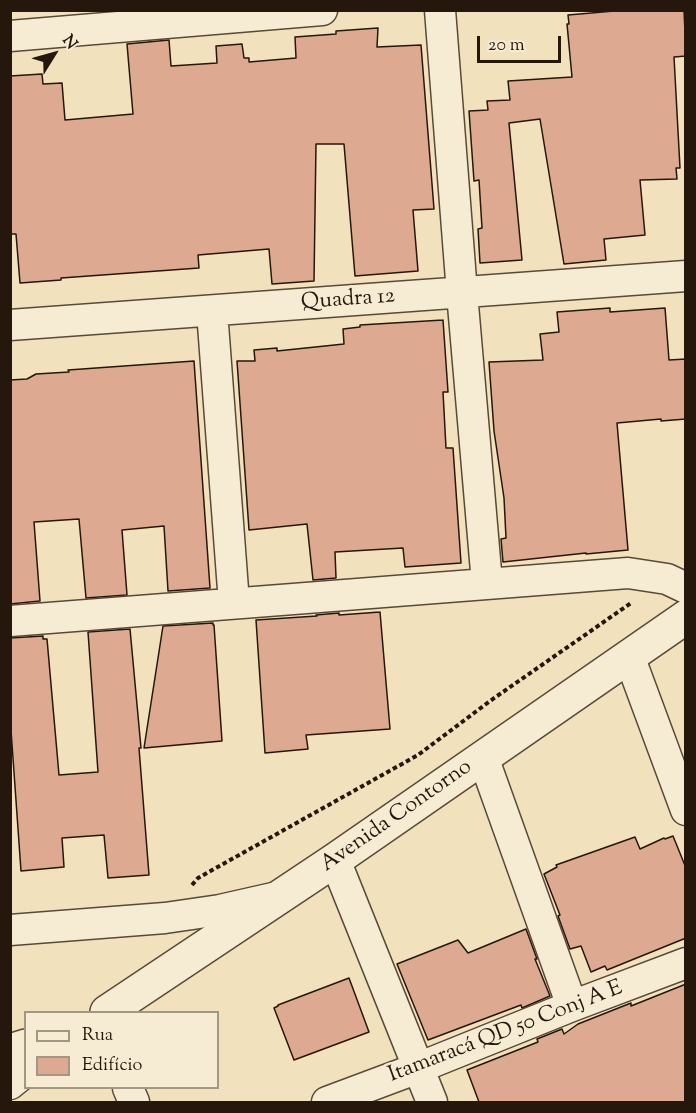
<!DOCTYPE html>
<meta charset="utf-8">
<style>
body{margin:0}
#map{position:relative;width:696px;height:1113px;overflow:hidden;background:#f1e1bd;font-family:"Sorts Mill Goudy",serif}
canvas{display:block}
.frame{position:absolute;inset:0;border:12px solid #25170c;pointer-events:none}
.legend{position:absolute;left:24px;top:1011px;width:195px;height:78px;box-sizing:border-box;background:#f6ecd4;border:2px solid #a29784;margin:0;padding:8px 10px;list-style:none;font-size:18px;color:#25170c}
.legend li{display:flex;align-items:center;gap:12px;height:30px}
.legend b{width:30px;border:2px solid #a29784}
.north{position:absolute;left:24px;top:24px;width:60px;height:60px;-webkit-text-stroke:4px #f6ecd4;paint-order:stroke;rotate:53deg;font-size:16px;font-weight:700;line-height:24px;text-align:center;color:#25170c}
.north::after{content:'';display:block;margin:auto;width:21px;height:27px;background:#25170c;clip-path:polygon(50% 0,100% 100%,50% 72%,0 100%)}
.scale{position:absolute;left:477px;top:36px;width:84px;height:27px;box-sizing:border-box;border:3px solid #25170c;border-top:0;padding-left:8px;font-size:18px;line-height:21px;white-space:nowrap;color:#25170c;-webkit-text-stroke:4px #f6ecd4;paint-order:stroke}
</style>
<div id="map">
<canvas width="696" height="1113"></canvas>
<div class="frame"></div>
<ul class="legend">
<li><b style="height:8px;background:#f6ecd4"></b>Rua</li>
<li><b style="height:16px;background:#dda991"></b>Edifício</li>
</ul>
<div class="north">N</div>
<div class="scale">20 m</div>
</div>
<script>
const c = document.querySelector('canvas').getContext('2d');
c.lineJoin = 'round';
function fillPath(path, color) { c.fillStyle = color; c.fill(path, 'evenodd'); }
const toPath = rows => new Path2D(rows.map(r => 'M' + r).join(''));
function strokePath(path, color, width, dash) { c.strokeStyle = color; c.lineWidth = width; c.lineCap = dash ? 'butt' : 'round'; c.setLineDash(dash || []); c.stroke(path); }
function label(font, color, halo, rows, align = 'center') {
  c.font = font + ' "Sorts Mill Goudy",serif'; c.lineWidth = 5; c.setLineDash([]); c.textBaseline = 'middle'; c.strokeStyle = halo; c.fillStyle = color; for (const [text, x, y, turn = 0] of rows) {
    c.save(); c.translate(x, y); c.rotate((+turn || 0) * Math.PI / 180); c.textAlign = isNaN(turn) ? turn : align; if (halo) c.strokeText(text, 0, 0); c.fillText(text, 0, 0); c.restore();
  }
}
const building = toPath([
 [626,10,684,10,686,56,674,57,680,168,676,168,677,179,640,180,645,235,604,239,606,260,564,264,540,119,509,123,522,260,480,263,478,229,482,228,479,180,474,181,469,111,488,110,487,101,510,100,508,81,572,77,567,24,569,24,568,15,626,10],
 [378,28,377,47,421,45,434,209,413,210,418,271,355,276,344,144,316,144,314,281,272,284,269,249,198,255,199,268,61,278,61,280,20,283,16,234,10,234,10,76,42,74,43,84,62,83,65,120,133,114,127,44,169,40,171,66,217,63,216,46,242,44,244,58,249,58,249,62,296,58,295,37,336,34,336,31,378,28],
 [610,308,610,312,665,308,669,360,686,359,686,419,661,421,661,419,617,423,628,550,586,554,586,553,503,562,501,539,506,538,504,498,494,431,489,362,543,360,540,334,559,332,557,312,610,308],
 [443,320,448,392,443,392,446,448,453,448,461,563,405,567,403,548,335,552,336,578,313,580,307,524,249,530,237,361,255,361,254,350,277,348,277,351,344,344,343,329,360,327,360,325,443,320],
 [194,361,210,588,168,591,164,526,122,530,127,595,86,598,79,519,34,522,40,601,10,604,10,380,27,379,36,374,69,372,68,370,194,361],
 [380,612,390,729,306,735,308,749,265,753,256,620,317,616,316,615,339,613,339,615,380,612],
 [213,623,213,625,214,625,222,741,144,748,163,626,213,623],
 [130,629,141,748,139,748,149,875,108,878,104,835,62,838,64,867,21,871,10,716,10,638,43,636,43,639,47,639,59,775,98,772,88,632,130,629],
 [673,836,686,868,686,938,607,970,605,966,591,972,581,946,570,949,558,916,560,915,544,874,557,867,556,865,635,837,640,849,664,838,665,839,673,836],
 [526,929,537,959,535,959,550,996,522,1008,521,1005,428,1040,397,964,458,940,468,953,526,929],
 [349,978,369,1032,294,1060,274,1008,278,1006,278,1005,349,978],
 [686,984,686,1102,479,1102,467,1070,538,1042,537,1039,562,1029,564,1034,578,1024,631,1003,631,1006,686,984]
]);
fillPath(building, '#dda991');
strokePath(building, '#25170c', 1.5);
const minor = toPath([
 [440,10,462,293,487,583],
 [10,36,322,10],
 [212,311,234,603],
 [10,325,686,276],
 [10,621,628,573,667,579,686,588],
 [629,656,686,810],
 [483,757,572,1006],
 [335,860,432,1102],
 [10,930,165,918,220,910,273,898],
 [10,1084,26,1071],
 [128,1088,134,1102],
 [327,1102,418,1068,572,1006,686,963]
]);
const tertiary = toPath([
 [107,1012,335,860,686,617],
 [10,1051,26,1046]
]);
strokePath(minor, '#584a38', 33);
strokePath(tertiary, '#584a38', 36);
strokePath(toPath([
 [192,885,198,878,418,755,490,701,631,603]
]), '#25170c', 4, [4.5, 3]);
strokePath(minor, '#f6ecd4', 30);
strokePath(tertiary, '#f6ecd4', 33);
label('22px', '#25170c', '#f6ecd4', [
 ["Quadra 12",348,301,-4],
 ["Avenida Contorno",397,817,-35],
 ["Itamaracá QD 50 Conj A E",506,1033,-21]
]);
</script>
